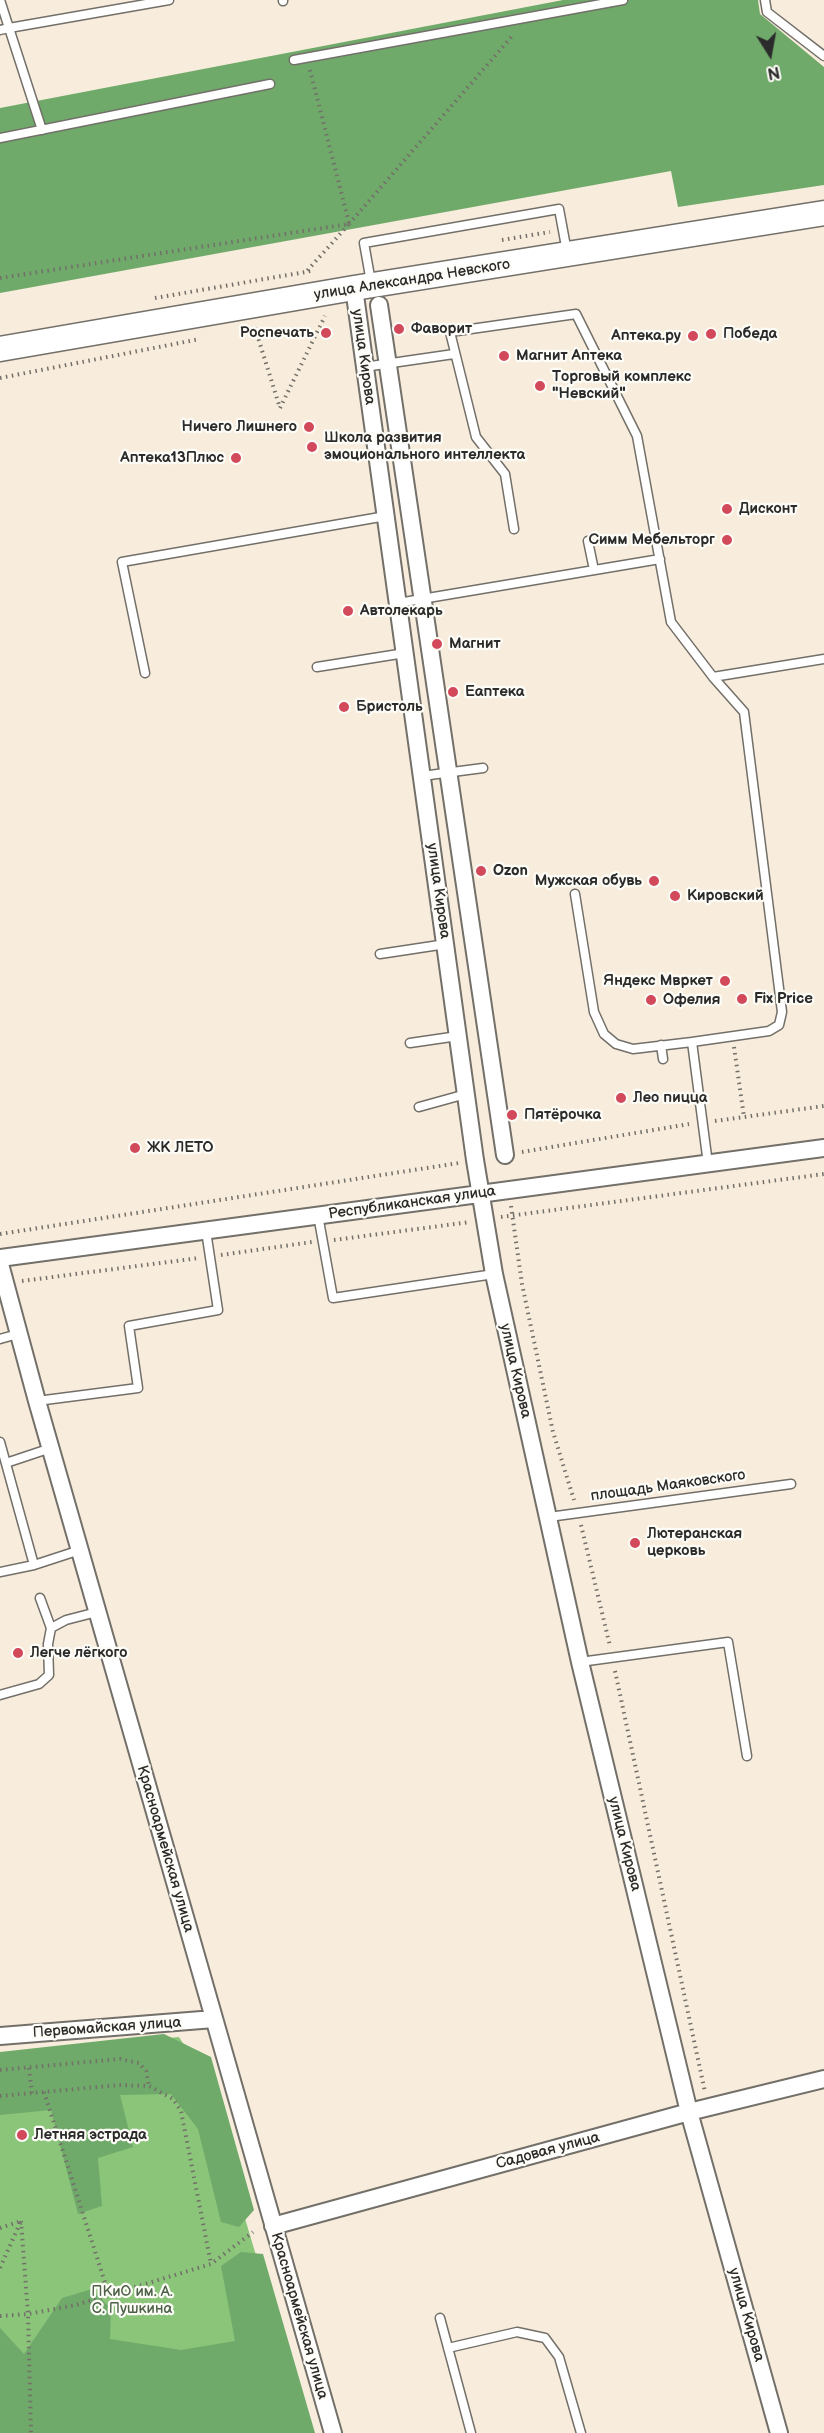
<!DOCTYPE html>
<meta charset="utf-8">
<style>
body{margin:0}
#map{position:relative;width:824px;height:2433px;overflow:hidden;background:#f8eddc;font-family:"Balsamiq Sans",sans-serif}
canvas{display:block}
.north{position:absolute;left:740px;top:24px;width:60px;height:60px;-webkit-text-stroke:4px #fdfcf7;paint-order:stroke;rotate:169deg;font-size:16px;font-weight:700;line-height:24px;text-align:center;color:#2b2b2b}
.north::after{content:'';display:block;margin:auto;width:21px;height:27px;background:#2b2b2b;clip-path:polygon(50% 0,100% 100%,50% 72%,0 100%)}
</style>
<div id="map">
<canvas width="824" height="2433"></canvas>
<div class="north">N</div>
</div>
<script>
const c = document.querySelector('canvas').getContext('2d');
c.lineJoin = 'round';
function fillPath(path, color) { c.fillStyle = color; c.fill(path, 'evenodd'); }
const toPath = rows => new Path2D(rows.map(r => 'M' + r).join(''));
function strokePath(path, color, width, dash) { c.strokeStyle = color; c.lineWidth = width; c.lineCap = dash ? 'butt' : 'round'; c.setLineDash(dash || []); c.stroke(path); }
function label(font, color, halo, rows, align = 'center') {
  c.font = font + ' "Balsamiq Sans",sans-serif'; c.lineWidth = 4.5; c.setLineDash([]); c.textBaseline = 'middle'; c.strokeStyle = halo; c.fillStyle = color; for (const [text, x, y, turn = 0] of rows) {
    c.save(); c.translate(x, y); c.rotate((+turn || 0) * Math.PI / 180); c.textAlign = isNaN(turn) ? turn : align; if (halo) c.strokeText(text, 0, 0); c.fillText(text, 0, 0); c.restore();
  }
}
fillPath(toPath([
 [179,2037,201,2071,309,2433,0,2433,0,2053]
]), '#8ac57a');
fillPath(toPath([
 [563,0,758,0,760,14,824,67,824,185,678,207,671,171,0,293,0,108],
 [164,2034,211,2057,254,2210,239,2227,221,2222,198,2129,171,2094,120,2095,133,2147,98,2158,102,2206,78,2214,51,2110,0,2115,0,2052],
 [241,2252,263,2254,315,2433,0,2433,0,2328,24,2354,62,2298,92,2289,111,2309,110,2339,181,2350,235,2341,221,2266]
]), '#6faa6a');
const lane = toPath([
 [765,0,767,12,824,56],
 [283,1,283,0],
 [0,30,9,28,0,0],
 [294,60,623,0],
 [42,130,9,28,169,0],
 [0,138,270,84],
 [371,282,364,243,559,209,567,252],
 [364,367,454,354],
 [514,529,505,474,476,437,450,332,576,314,637,436,671,622,713,677,744,712,782,1012,779,1025,769,1031,692,1042,708,1164],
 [588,541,594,570],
 [398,603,660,559],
 [317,667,405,653],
 [145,673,122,562,386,516],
 [713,677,824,659],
 [422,776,483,768],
 [575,894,594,1012,604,1034,616,1044,633,1049,692,1042],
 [380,954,446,944],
 [410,1043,458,1036],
 [661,1045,663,1059],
 [419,1107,466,1094],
 [318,1215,333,1298,494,1274],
 [0,1339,18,1334],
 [37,1401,138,1388,129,1326,218,1310,206,1231],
 [0,1442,34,1565],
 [6,1463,51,1448],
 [549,1517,791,1484],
 [0,1572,34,1565,80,1550],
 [40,1598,51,1628],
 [580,1662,728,1642,747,1756],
 [0,1695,39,1684,49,1675,48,1644,51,1628,66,1620,97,1612],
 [440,2318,471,2433],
 [448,2348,517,2332,545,2338,559,2357,581,2433]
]);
const street = toPath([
 [354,288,475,1160,494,1274,580,1662,689,2112,779,2433],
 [379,305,505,1155],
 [0,1258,824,1148],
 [0,1264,37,1401,333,2433],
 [0,2036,214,2019],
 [273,2226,689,2112,824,2079]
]);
const secondary = toPath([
 [0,349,354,288,824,213]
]);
strokePath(lane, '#736f69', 11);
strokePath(street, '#736f69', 20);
strokePath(secondary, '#736f69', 27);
strokePath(toPath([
 [310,70,349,223],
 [349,224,514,34],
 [502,240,550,232],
 [0,278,349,224,307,271],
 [155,298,311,271],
 [255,328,280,408],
 [0,378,200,339],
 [280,408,325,316],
 [734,1047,744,1117],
 [715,1121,824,1106],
 [522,1152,689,1124],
 [511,1206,522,1284,553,1432,574,1500],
 [501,1217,824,1174],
 [0,1234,459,1163],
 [334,1240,470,1222],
 [221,1255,312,1242],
 [22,1281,199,1258],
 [581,1525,610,1646],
 [615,1671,705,2092],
 [29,2068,32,2093],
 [0,2070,120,2059,139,2063,146,2071,149,2086],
 [44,2092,109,2295],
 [0,2096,119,2085,149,2086,173,2099,181,2111,211,2264],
 [21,2221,28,2314,31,2433],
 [0,2228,21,2221,0,2268],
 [0,2316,28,2314,76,2305,211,2264,253,2232]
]), '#736f69', 4, [1.5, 4.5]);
strokePath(lane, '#fff', 8);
strokePath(street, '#fff', 16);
strokePath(secondary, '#fff', 24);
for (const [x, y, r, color] of [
 [399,329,6,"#d1495b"],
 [326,333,6,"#d1495b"],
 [711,334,6,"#d1495b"],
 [693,336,6,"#d1495b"],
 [504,356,6,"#d1495b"],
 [540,386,6,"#d1495b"],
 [309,427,6,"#d1495b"],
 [312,447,6,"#d1495b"],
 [236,458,6,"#d1495b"],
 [727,509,6,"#d1495b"],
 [727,540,6,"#d1495b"],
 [348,611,6,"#d1495b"],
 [437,644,6,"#d1495b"],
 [453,692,6,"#d1495b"],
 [344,707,6,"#d1495b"],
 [481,871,6,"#d1495b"],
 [654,881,6,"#d1495b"],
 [675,896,6,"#d1495b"],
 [725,981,6,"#d1495b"],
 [742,999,6,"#d1495b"],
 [651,1000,6,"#d1495b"],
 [621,1098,6,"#d1495b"],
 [512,1115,6,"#d1495b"],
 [135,1148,6,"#d1495b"],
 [635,1543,6,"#d1495b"],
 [18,1653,6,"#d1495b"],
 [22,2135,6,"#d1495b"]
]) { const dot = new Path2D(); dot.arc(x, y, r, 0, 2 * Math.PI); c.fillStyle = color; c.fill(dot); strokePath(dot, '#fdfcf7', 2); }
label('15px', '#2b2b2b', '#fdfcf7', [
 ["улица Александра Невского",412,280,-9],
 ["улица Кирова",363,357,82],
 ["улица Кирова",438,891,82],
 ["Республиканская улица",412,1203,-8],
 ["улица Кирова",515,1371,77],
 ["площадь Маяковского",668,1486,-8],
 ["улица Кирова",624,1844,76],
 ["Красноармейская улица",165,1849,74],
 ["Первомайская улица",107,2028,-4],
 ["Садовая улица",548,2151,-15],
 ["улица Кирова",746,2315,74],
 ["Красноармейская улица",299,2316,74]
]);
label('bold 15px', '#2b2b2b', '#fdfcf7', [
 ["Фаворит",411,329],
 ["Роспечать",314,333,"right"],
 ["Победа",723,334],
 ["Аптека.ру",681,336,"right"],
 ["Магнит Аптека",516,356],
 ["Торговый комплекс",552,377],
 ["\"Невский\"",552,394],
 ["Ничего Лишнего",297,427,"right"],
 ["Школа развития",324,438],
 ["эмоционального интеллекта",324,455],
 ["Аптека13Плюс",224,458,"right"],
 ["Дисконт",739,509],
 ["Симм Мебельторг",715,540,"right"],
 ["Автолекарь",360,611],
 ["Магнит",449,644],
 ["Еаптека",465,692],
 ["Бристоль",356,707],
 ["Ozon",493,871],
 ["Мужская обувь",642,881,"right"],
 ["Кировский",687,896],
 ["Яндекс Мвркет",713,981,"right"],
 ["Fix Price",754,999],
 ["Офелия",663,1000],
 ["Лео пицца",633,1098],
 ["Пятёрочка",524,1115],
 ["ЖК ЛЕТО",147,1148],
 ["Лютеранская",647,1534],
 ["церковь",647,1551],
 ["Легче лёгкого",30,1653],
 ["Летняя эстрада",34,2135]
], 'left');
label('15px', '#4c6147', '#fdfcf7', [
 ["ПКиО им. А.",132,2292],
 ["С. Пушкина",132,2309]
]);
</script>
